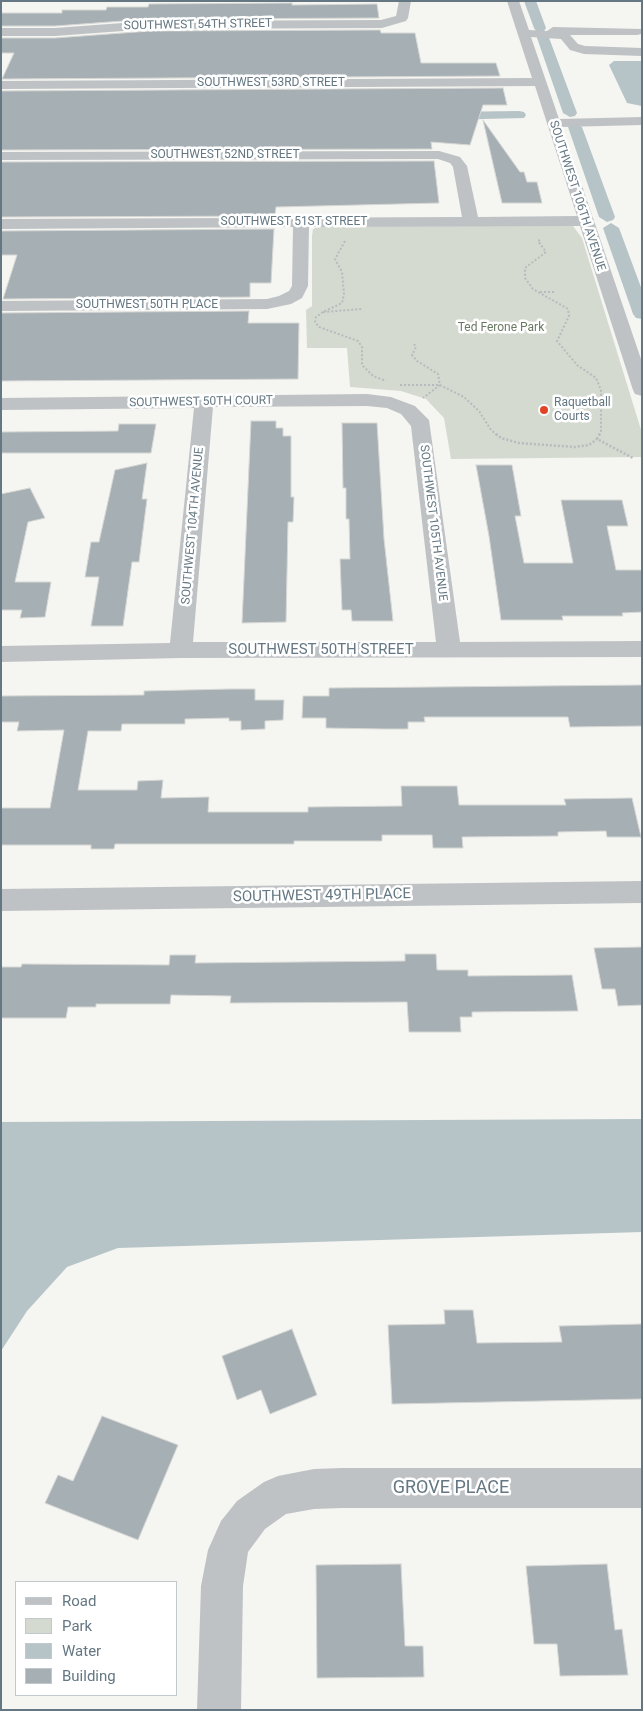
<!DOCTYPE html>
<style>
body{margin:0}
#map{position:relative;width:643px;height:1711px;overflow:hidden;background:#f5f5f1;font-family:Roboto,sans-serif}
canvas{display:block}
.frame{position:absolute;inset:0;border:2px solid #647782;pointer-events:none}
.legend{position:absolute;left:15px;top:1581px;width:162px;height:115px;box-sizing:border-box;background:#fff;border:1px solid #c1c9cd;margin:0;padding:6px 9px;list-style:none;font-size:15px;color:#647782}
.legend li{display:flex;align-items:center;gap:10px;height:25px}
.legend b{width:25px;border:1px solid #c1c9cd}
</style>
<div id="map">
<canvas width="643" height="1711"></canvas>
<div class="frame"></div>
<ul class="legend">
<li><b style="height:6px;background:#bec2c5"></b>Road</li>
<li><b style="height:14px;background:#d5dad0"></b>Park</li>
<li><b style="height:14px;background:#b6c4c7"></b>Water</li>
<li><b style="height:14px;background:#a6b0b4"></b>Building</li>
</ul>
</div>
<script>
const c = document.querySelector('canvas').getContext('2d');
c.lineJoin = 'round';
function fillPath(path, color) { c.fillStyle = color; c.fill(path, 'evenodd'); }
const toPath = rows => new Path2D(rows.map(r => 'M' + r).join(''));
function strokePath(path, color, width, dash) { c.strokeStyle = color; c.lineWidth = width; c.lineCap = dash ? 'butt' : 'round'; c.setLineDash(dash || []); c.stroke(path); }
function label(font, color, halo, rows, align = 'center') {
  c.font = font + ' Roboto,sans-serif'; c.lineWidth = 5; c.setLineDash([]); c.textBaseline = 'middle'; c.strokeStyle = halo; c.fillStyle = color; for (const [text, x, y, turn = 0] of rows) {
    c.save(); c.translate(x, y); c.rotate((+turn || 0) * Math.PI / 180); c.textAlign = isNaN(turn) ? turn : align; if (halo) c.strokeText(text, 0, 0); c.fillText(text, 0, 0); c.restore();
  }
}
fillPath(toPath([
 [326,224,573,226,582,238,642,433,642,457,451,459,444,418,426,399,401,391,350,387,347,348,307,348,306,310,312,306,312,236,313,229]
]), '#d5dad0');
fillPath(toPath([
 [614,61,642,61,642,106,627,103,609,65],
 [642,1119,642,1232,118,1248,67,1267,27,1311,1,1351,1,1122]
]), '#b6c4c7');
fillPath(toPath([
 [524,1,536,1,546,28,544,31,536,31,534,28,524,1],
 [542,31,548,35,577,113,575,116,570,117,563,113,536,35,542,31],
 [519,111,524,112,526,115,524,118,443,120,436,116,443,112,519,111],
 [575,123,582,127,615,217,613,220,607,222,599,217,568,127,575,123],
 [611,223,619,228,642,290,642,319,636,318,633,314,603,228,611,223]
]), '#b6c4c7');
const building = toPath([
 [292,3,292,5,377,4,379,18,150,19,55,26,1,26,1,13,62,13,62,10,106,10,107,7,148,7,149,4,292,3],
 [380,30,381,33,415,33,421,63,496,63,500,76,2,79,14,53,1,53,1,38,55,38,150,31,380,30],
 [503,88,507,105,483,105,470,145,431,142,432,149,1,150,1,91,503,88],
 [483,120,520,172,524,172,527,182,537,182,542,203,502,203,483,120],
 [434,161,439,203,276,207,275,216,1,217,1,162,434,161],
 [274,229,271,283,250,283,250,297,3,299,17,255,1,255,1,231,274,229],
 [249,311,248,323,299,323,298,379,1,381,1,313,249,311],
 [251,421,276,421,276,428,283,428,283,436,291,436,291,497,294,497,293,522,288,522,286,622,242,623,251,421],
 [342,423,377,423,384,539,393,621,352,621,351,610,342,610,340,559,350,559,349,519,346,519,346,488,343,488,342,423],
 [119,424,156,424,151,453,1,453,1,432,118,431,119,424],
 [147,463,142,499,147,499,139,562,132,562,123,626,91,626,99,577,85,577,91,542,99,542,115,470,147,463],
 [476,465,512,465,521,516,515,516,524,563,573,563,561,500,622,500,628,526,607,526,616,570,642,570,642,612,622,613,623,616,562,616,563,620,501,620,489,536,476,465],
 [30,488,45,518,28,522,15,582,51,582,45,617,20,618,22,610,1,610,1,494,30,488],
 [642,685,642,726,570,727,568,717,424,717,425,722,408,722,408,729,384,729,326,728,326,718,302,718,303,696,329,696,329,688,642,685],
 [230,689,255,689,255,700,284,700,283,720,265,721,265,729,241,730,241,721,229,721,229,718,185,719,185,724,122,724,121,731,88,731,78,790,137,790,138,781,163,780,161,798,209,797,208,812,308,812,308,807,402,806,401,786,457,786,459,805,566,805,564,799,632,798,641,837,607,837,606,831,558,832,558,836,462,837,463,848,433,848,432,835,382,835,382,841,294,841,294,844,115,844,114,849,91,849,91,845,1,845,1,808,50,808,64,730,17,731,19,722,1,722,1,696,144,695,144,691,230,689],
 [642,947,642,1005,618,1006,615,989,602,989,594,948,642,947],
 [405,954,436,954,437,970,468,970,468,976,572,975,578,1011,472,1012,472,1017,460,1017,461,1032,409,1032,407,1002,230,1003,231,996,171,995,170,1004,96,1004,96,1007,68,1007,66,1018,1,1018,1,967,21,967,22,964,169,965,170,955,196,955,195,963,405,961,405,954],
 [444,1310,473,1310,477,1343,562,1342,559,1326,642,1324,642,1399,392,1404,388,1325,445,1324,444,1310],
 [292,1329,317,1395,270,1414,261,1390,237,1400,222,1356,292,1329],
 [102,1416,178,1445,138,1540,45,1503,58,1475,73,1481,102,1416],
 [401,1564,405,1646,423,1646,424,1677,317,1678,316,1565,401,1564],
 [607,1564,615,1630,622,1629,628,1675,560,1676,557,1644,534,1644,526,1566,607,1564]
]);
fillPath(building, '#a6b0b4');
strokePath(building, '#d6d6d4', 1);
strokePath(toPath([
 [540,240,538,241,546,252,525,268,525,278,533,289,568,309,569,316,557,341,577,365,596,378,601,390,601,431,599,435],
 [345,241,335,259,342,272,344,294,342,303,323,312,362,309],
 [540,292,554,292],
 [323,312,316,317,315,322,319,327,358,341,362,347,362,365,373,376,386,381],
 [414,344,416,347,412,355,417,361,438,374,440,385,464,397,479,411,491,430,497,435],
 [400,385,440,385,423,398]
]), '#b8bbbd', 2, [2, 2]);
strokePath(toPath([
 [496,434,501,438,519,443,575,447,589,445,597,439],
 [600,434,597,439,633,458]
]), '#b8bbbd', 2.5, [2, 2]);
fillPath(toPath([
 [399,1,411,1,408,18,406,21,382,28,150,29,55,36,1,36,1,28,55,28,150,21,381,20,396,16,399,1],
 [507,1,519,1,529,30,547,31,553,27,642,29,641,34,637,35,570,35,578,44,585,46,642,48,642,56,584,54,570,50,561,39,531,37,559,119,642,117,642,125,562,127,642,362,642,396,635,394,633,390,580,226,309,227,308,286,302,298,291,304,267,309,1,311,1,301,267,299,279,296,289,291,292,286,293,227,1,229,1,219,462,217,453,167,450,163,438,159,1,160,1,152,439,151,460,157,467,166,478,217,577,216,535,86,1,89,1,81,532,78,507,1],
 [367,394,391,397,415,406,429,420,460,642,642,641,642,657,181,658,1,662,1,646,170,643,194,408,1,410,1,398,367,394],
 [367,406,387,408,401,414,411,426,436,642,193,642,213,407,367,406],
 [642,881,642,903,1,911,1,889,642,881],
 [342,1468,642,1468,642,1508,342,1508,314,1509,286,1514,265,1529,248,1552,243,1586,241,1710,197,1710,201,1586,208,1550,221,1521,237,1501,264,1482,278,1476,314,1469,342,1468]
]), '#bec2c5');
for (const [x, y, r, color] of [
 [544,410,5,"#e14526"]
]) { const dot = new Path2D(); dot.arc(x, y, r, 0, 2 * Math.PI); c.fillStyle = color; c.fill(dot); strokePath(dot, '#fff', 2); }
label('12px', '#647782', '#fff', [
 ["SOUTHWEST 54TH STREET",198,25,-1],
 ["SOUTHWEST 53RD STREET",271,83],
 ["SOUTHWEST 52ND STREET",225,155],
 ["SOUTHWEST 106TH AVENUE",577,196,72],
 ["SOUTHWEST 51ST STREET",294,222],
 ["SOUTHWEST 50TH PLACE",147,305],
 ["SOUTHWEST 50TH COURT",201,402,-1],
 ["SOUTHWEST 105TH AVENUE",433,523,83],
 ["SOUTHWEST 104TH AVENUE",193,526,-85]
]);
label('12px', '#697963', '#fff', [
 ["Ted Ferone Park",501,328]
]);
label('12px', '#647782', '#fff', [
 ["Raquetball",554,403],
 ["Courts",554,417]
], 'left');
label('15px', '#647782', '#fff', [
 ["SOUTHWEST 50TH STREET",321,650],
 ["SOUTHWEST 49TH PLACE",322,896,-1]
]);
label('18px', '#647782', '#fff', [
 ["GROVE PLACE",451,1488]
]);
</script>
